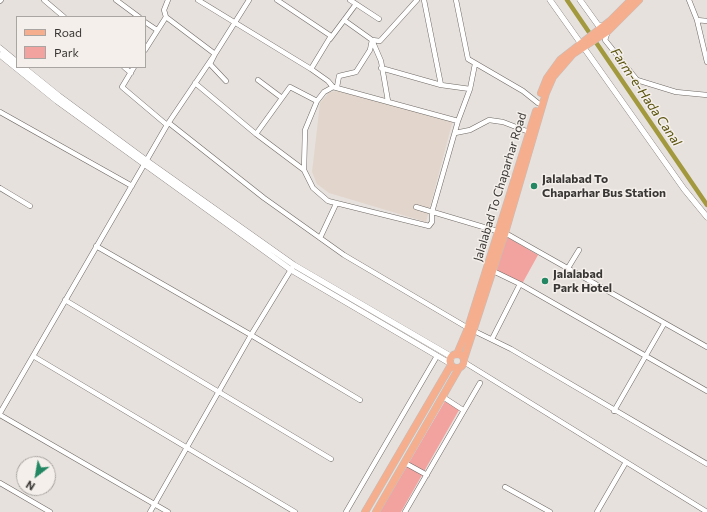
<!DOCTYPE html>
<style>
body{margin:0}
#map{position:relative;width:707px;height:512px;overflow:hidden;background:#e7e1dd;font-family:Commissioner,sans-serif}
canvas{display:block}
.legend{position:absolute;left:16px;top:16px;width:130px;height:52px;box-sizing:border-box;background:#f4efea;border:1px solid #a9a5a2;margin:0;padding:5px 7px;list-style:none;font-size:12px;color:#393735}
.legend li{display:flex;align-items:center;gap:8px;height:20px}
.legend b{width:20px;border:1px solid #a9a5a2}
.north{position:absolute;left:16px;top:456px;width:40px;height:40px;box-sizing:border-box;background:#f4efea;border:1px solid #a9a5a2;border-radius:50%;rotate:211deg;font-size:11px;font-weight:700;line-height:16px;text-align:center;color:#393735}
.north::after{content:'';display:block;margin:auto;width:14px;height:18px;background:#228762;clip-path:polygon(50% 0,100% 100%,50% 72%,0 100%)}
</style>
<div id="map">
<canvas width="707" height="512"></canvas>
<ul class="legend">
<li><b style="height:5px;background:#f5af8f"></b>Road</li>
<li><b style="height:11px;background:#f3a39f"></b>Park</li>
</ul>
<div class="north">N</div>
</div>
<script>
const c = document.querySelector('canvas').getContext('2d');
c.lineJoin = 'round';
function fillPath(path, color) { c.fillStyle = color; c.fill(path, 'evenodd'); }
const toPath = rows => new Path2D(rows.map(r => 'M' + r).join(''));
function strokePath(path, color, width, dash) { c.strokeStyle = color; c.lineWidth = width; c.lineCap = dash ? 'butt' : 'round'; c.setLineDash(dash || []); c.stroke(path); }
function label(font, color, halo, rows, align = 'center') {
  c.font = font + ' Commissioner,sans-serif'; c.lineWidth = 3; c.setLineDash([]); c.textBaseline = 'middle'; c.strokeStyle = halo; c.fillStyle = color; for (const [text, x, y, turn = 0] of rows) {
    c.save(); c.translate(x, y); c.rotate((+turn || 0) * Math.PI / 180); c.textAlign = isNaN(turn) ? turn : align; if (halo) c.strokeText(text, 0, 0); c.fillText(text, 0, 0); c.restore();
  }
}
fillPath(toPath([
 [337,91,453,120,426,222,329,193,317,184,312,172,320,103,329,92]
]), '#e2d6cc');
fillPath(toPath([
 [507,237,538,255,522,284,495,269],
 [445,401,459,410,401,512,380,512]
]), '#f3a39f');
strokePath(toPath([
 [567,0,707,205]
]), '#a2993e', 4.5);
const minor = toPath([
 [44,0,64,17],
 [116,0,139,17],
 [198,0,311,69,328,81,333,87,458,121,432,212,432,222,429,226,328,201,313,188,304,170],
 [277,0,331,36,311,69],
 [350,0,379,19],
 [424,0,441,85,470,89],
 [456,0,468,59,523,91,538,103],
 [689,0,697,20,707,62],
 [0,1,1,0],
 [166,17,215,54,210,64,226,81],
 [344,20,372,40,381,61,388,101],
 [697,20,707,21],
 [145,22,157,30],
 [608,31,605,40,637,80,676,92,707,95],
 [330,39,356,4],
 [145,50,166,17,164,10,168,0],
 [124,67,131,73],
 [381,68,441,85],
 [258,80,282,98,290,87,317,101],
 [195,83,256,134,304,170,305,130,317,101,324,92,333,87],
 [337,87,339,76,356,72,370,50,372,40,380,41,417,0],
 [0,112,132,186],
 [458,121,470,89,475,64],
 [169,123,264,198,344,255,468,328,511,349,707,464],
 [167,125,215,54,249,0],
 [455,133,470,130,489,120,503,122,529,132],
 [256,134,282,98],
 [0,188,30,206],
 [416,207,507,234,707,347],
 [320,238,336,204],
 [96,246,251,335,360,400],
 [568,268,579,250],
 [491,270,520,284,707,391],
 [65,300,331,459],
 [492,339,520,284],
 [33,356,295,512],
 [464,362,707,512],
 [443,397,463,410],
 [614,411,664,324],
 [0,413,167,125,122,87,134,67],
 [0,415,168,512],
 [405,463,427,475],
 [0,483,50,512],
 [505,487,550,512],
 [150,512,251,335,292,268],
 [346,512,437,356],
 [405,512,480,383],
 [597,512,626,462]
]);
const tertiary = toPath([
 [550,0,684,189,707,217],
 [580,0,598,25,605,27],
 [0,48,17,62],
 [0,55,57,101,291,270,451,364],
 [23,67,59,96,147,161,294,265,452,357]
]);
const primary = toPath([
 [541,93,547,78,560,60,610,21,631,0],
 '450 361a7 7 0 1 1 14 0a7 7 0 1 1-14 0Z',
 [457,354,468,328,536,111],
 [464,359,505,233,546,93,553,77,573,54,608,31,639,0],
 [365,512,451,365],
 [376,512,459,368]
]);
strokePath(minor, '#6e6965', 5.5);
strokePath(tertiary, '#6e6965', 6);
strokePath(primary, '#c0bfbe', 8);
strokePath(minor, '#fff', 4.5);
strokePath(tertiary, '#fff', 5.5);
strokePath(primary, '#f5af8f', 7);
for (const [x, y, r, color] of [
 [534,186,4,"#228762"],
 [545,281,4,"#228762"]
]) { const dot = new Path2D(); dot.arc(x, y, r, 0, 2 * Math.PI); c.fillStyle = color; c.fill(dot); strokePath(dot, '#f4efea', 1.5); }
label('bold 12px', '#393735', '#f4efea', [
 ["Jalalabad To",542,179],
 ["Chaparhar Bus Station",542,193],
 ["Jalalabad",553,274],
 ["Park Hotel",553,288]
], 'left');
label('12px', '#393735', '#f4efea', [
 ["Jalalabad To Chaparhar Road",500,187,-73]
]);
label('italic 13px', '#5a540e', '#f4efea', [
 ["Farm-e-Hada Canal",646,97,56]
]);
</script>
